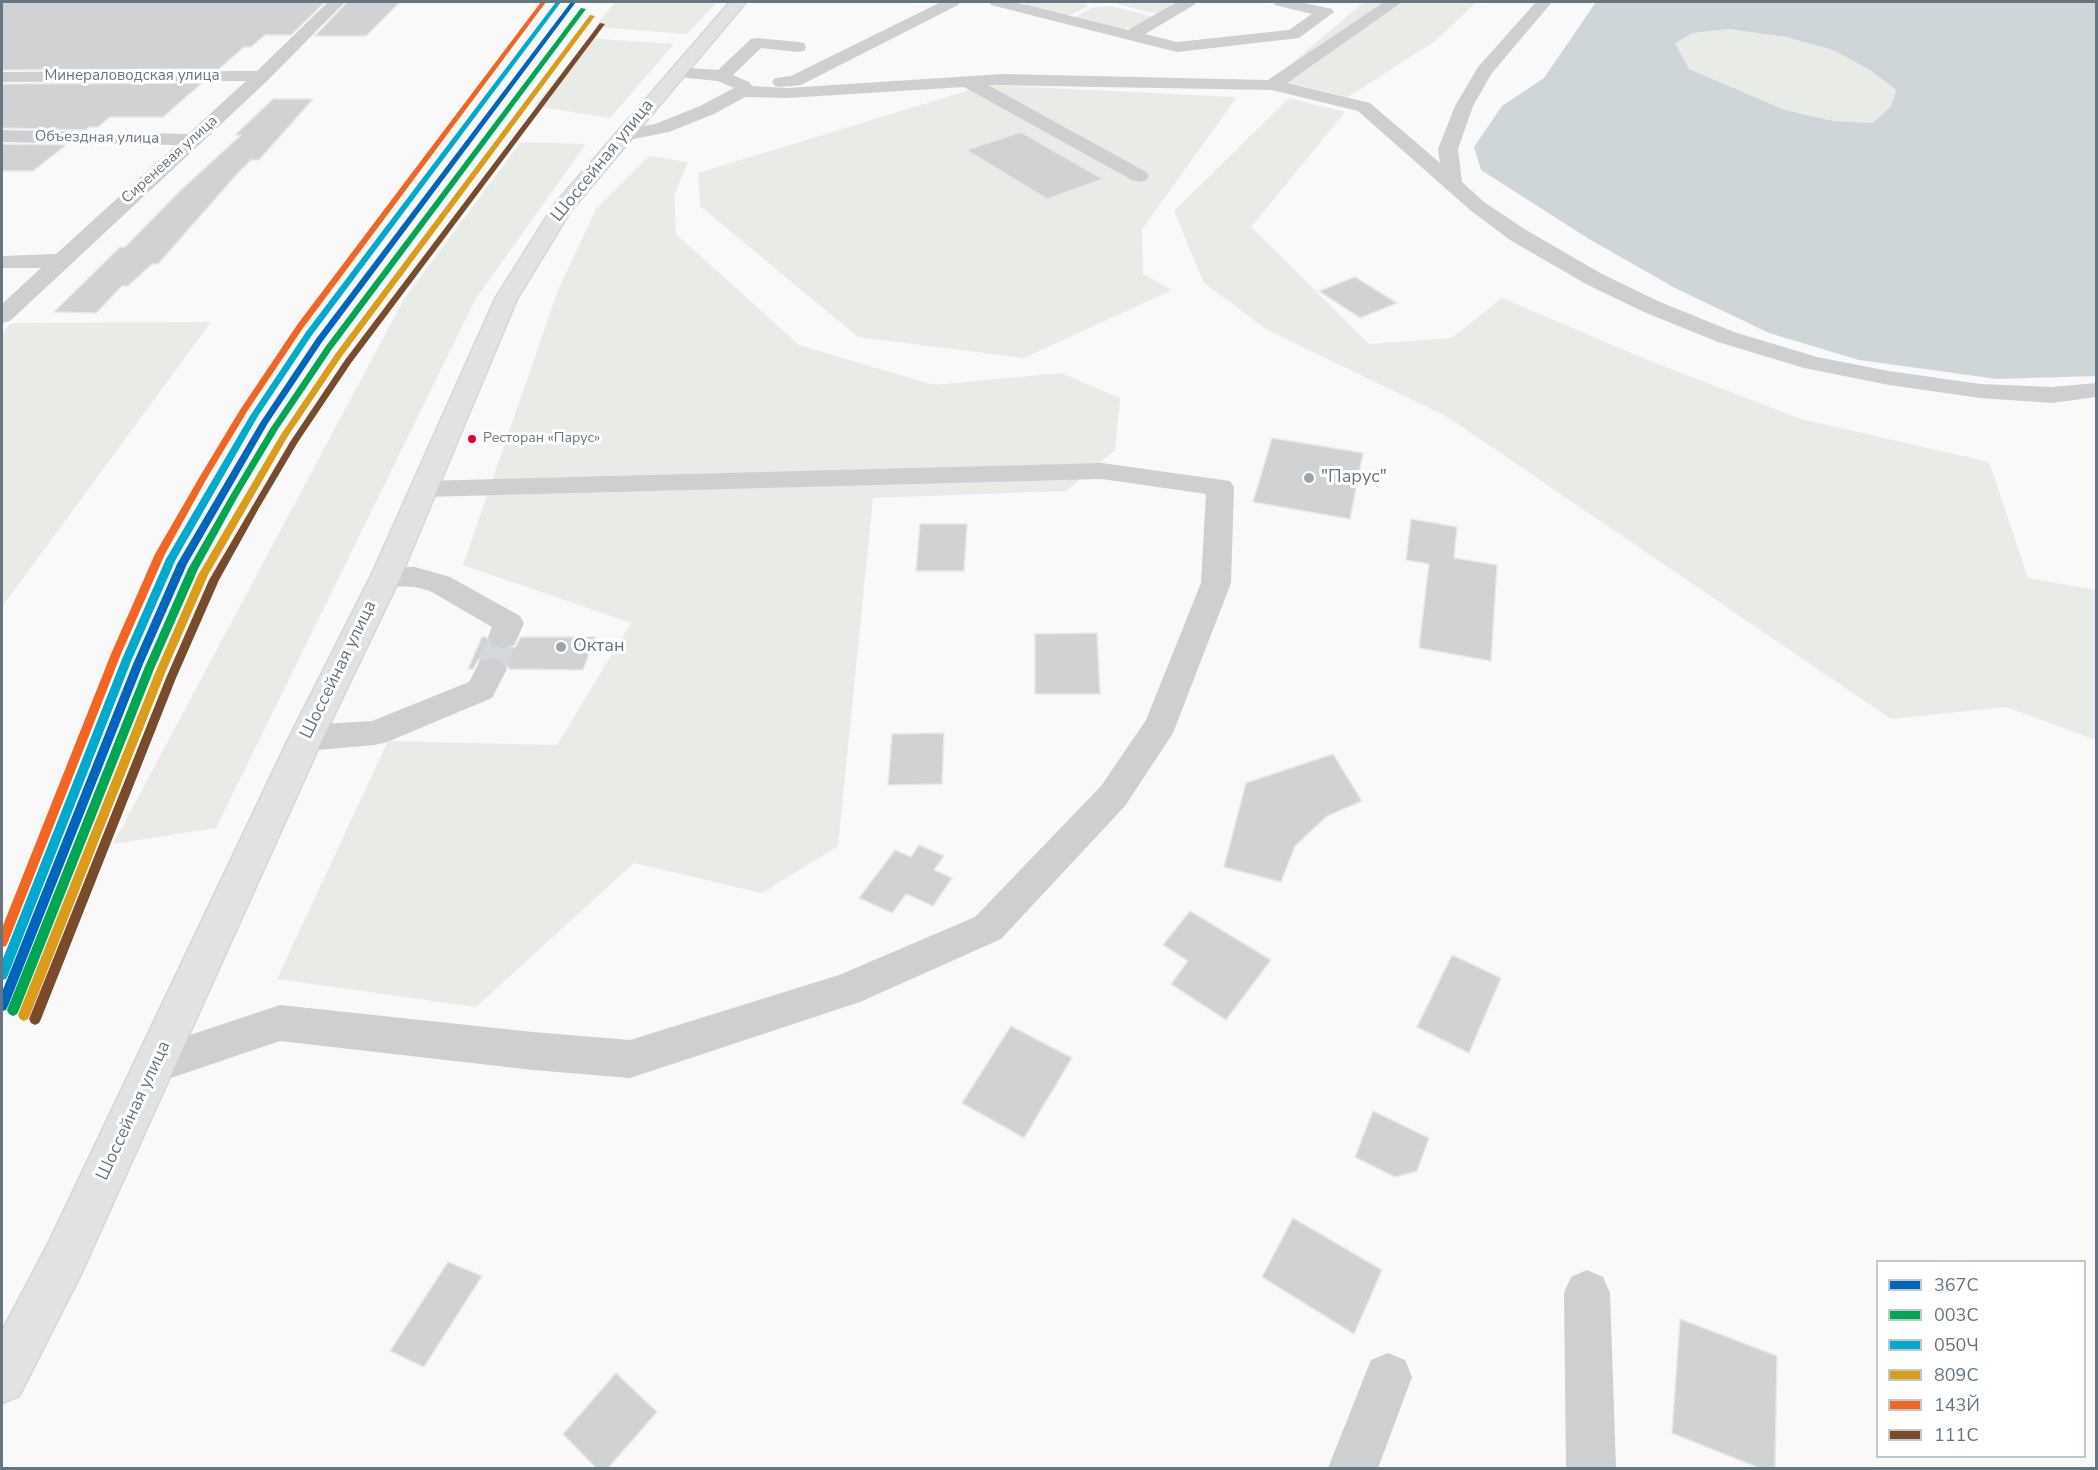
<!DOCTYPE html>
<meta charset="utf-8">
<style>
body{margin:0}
#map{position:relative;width:2098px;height:1470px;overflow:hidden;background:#f9f9f9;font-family:"Nunito Sans",sans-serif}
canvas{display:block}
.frame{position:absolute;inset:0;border:3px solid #657683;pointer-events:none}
.legend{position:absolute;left:1876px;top:1260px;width:210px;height:198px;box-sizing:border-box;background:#fff;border:2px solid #c1c8cd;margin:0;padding:8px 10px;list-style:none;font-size:18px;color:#657683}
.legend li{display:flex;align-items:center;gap:12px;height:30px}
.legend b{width:30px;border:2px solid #c1c8cd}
</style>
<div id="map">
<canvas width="2098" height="1470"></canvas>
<div class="frame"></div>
<ul class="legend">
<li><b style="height:8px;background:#0065bd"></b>367С</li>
<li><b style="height:8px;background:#00a651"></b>003С</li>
<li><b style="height:8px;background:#00a9ce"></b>050Ч</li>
<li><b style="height:8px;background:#da9c1a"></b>809С</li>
<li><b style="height:8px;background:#f26522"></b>143Й</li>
<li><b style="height:8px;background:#7a4b2a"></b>111С</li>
</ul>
</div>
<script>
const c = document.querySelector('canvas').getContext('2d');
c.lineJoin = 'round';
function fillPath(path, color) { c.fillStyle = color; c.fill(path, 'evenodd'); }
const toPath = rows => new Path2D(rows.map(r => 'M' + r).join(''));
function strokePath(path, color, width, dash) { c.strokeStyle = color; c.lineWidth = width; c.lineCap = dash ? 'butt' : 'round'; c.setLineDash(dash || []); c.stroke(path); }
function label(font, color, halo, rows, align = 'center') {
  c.font = font + ' "Nunito Sans",sans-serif'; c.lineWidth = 6; c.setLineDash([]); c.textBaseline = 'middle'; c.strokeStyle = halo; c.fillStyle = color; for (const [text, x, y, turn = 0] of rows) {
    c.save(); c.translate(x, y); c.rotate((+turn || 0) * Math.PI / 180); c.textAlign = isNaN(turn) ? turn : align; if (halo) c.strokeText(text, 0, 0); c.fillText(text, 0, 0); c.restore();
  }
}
fillPath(toPath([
 [615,2,717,2,687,34,595,27],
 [1027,2,1083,2,1088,6,1066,17,1024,5],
 [1117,2,1170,2,1172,4,1158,14,1117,4],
 [1364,2,1477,2,1435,41,1348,97,1273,79],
 [1111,6,1154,17,1134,27,1123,29,1112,28,1073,18,1094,7],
 [1728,29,1786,37,1833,50,1870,70,1896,90,1891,106,1873,123,1833,121,1785,110,1689,69,1674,43,1693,33],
 [589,38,674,44,610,118,534,106],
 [986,85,1237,97,1142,229,1143,274,1172,290,1024,358,858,337,700,206,698,173],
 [1289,98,1345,112,1251,227,1369,344,1452,338,1502,298,1645,359,1801,419,1989,462,2028,578,2096,590,2096,740,2006,707,1891,719,1446,416,1269,331,1204,283,1174,211],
 [521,142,586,144,475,300,216,828,113,844,404,299],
 [649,156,688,162,674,196,676,234,799,345,934,385,1061,373,1120,398,1115,450,1066,491,873,498,838,846,762,893,634,863,476,1007,277,979,388,741,557,745,631,623,463,565,558,290,596,209],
 [211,322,2,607,2,333,11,323]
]), '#e8ebe6');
fillPath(toPath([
 [1596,2,2096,2,2096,376,1997,379,1859,360,1769,333,1675,288,1589,239,1481,170,1474,147,1502,106,1544,78],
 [1728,29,1786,37,1833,50,1870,70,1896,90,1891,106,1873,123,1833,121,1785,110,1689,69,1675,43,1693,33]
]), '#ced6d9');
const building = toPath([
 [2,2,325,2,291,35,265,35,251,47,244,47,219,69,2,70,2,2],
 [347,2,400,2,366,36,315,36,347,2],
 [202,83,163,117,110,117,98,127,89,127,86,130,2,128,2,84,202,83],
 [273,99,313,99,259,160,251,160,237,174,158,264,152,264,128,286,122,286,96,313,54,312,120,247,125,247,181,190,241,135,235,135,273,99],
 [1021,132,1103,179,1047,199,966,150,1021,132],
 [2,144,66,145,33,171,2,171,2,144],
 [1355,277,1397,303,1360,318,1319,291,1355,277],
 [1272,438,1363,453,1350,519,1253,502,1272,438],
 [1411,519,1457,527,1454,558,1497,565,1491,661,1419,648,1429,564,1406,560,1411,519],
 [920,524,967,524,964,571,916,571,920,524],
 [1097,633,1100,694,1035,694,1035,634,1097,633],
 [482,637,486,637,491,647,502,650,515,647,521,637,595,637,583,670,509,669,504,660,492,656,479,659,473,669,468,669,482,637],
 [944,733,942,784,888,785,892,734,944,733],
 [1333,754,1362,801,1327,816,1295,846,1281,882,1224,867,1246,783,1333,754],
 [919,845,944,856,934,870,952,878,933,906,906,894,892,913,859,898,895,850,911,857,919,845],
 [1190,911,1271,960,1226,1020,1171,984,1188,961,1163,945,1190,911],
 [1452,955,1501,978,1469,1053,1417,1027,1452,955],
 [1011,1026,1072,1058,1024,1138,962,1103,1011,1026],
 [1373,1111,1429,1138,1417,1171,1395,1177,1355,1157,1373,1111],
 [1293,1218,1382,1270,1354,1334,1262,1277,1293,1218],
 [448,1262,482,1276,424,1367,390,1351,448,1262],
 [1680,1319,1777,1356,1775,1468,1759,1468,1672,1433,1680,1319],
 [616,1373,657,1412,608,1468,596,1468,563,1434,616,1373]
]);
fillPath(building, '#d0d2d3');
strokePath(building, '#e8e8e8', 1.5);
strokePath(toPath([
 [491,669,503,637]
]), '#d4d8dc', 28, [28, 14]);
const major = toPath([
 [730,2,746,2,570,212,517,299,401,576,323,738,81,1274,19,1396,2,1403,2,1331,49,1242,289,738,371,576,495,299,554,205,730,2]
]);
strokePath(major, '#d5d6d7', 3);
fillPath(toPath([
 [328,2,345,2,268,80,200,144,10,321,2,323,2,304,41,268,2,268,2,256,56,254,176,145,2,142,2,130,188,134,246,81,2,82,2,72,257,71,328,2],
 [941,2,960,2,958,5,801,85,781,87,775,86,772,82,775,78,791,76,941,2],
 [989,2,1014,2,1128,30,1177,2,1196,2,1194,5,1145,34,1177,42,1289,30,1312,14,1275,5,1273,2,1300,2,1332,9,1334,12,1299,38,1177,52,991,5,989,2],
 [1384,2,1402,2,1287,83,1370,103,1440,163,1438,149,1455,106,1478,67,1536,2,1552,2,1492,73,1473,106,1458,149,1462,182,1484,202,1526,230,1602,274,1660,302,1734,332,1817,357,1889,371,1980,384,2052,387,2096,383,2096,397,2052,403,1980,398,1889,385,1804,368,1718,342,1644,312,1586,284,1510,240,1470,210,1358,111,1272,90,988,85,1146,172,1149,176,1146,180,1139,182,1132,180,964,87,787,98,745,97,714,114,669,132,623,141,616,139,614,135,616,131,655,124,700,106,734,88,718,81,677,77,671,76,668,72,671,68,677,67,718,70,751,39,757,38,798,42,804,43,806,47,804,51,798,52,761,48,733,75,749,82,752,86,787,88,1003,74,1268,80,1384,2],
 [1102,463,1230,481,1234,487,1231,583,1173,733,1125,806,1001,939,860,1002,630,1078,533,1070,280,1041,156,1083,142,1077,136,1064,142,1051,280,1005,533,1032,630,1040,839,975,975,917,1101,786,1146,720,1201,583,1206,494,1102,479,424,497,414,495,410,489,414,483,424,481,1102,463],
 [386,566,415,567,450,577,520,616,524,623,518,637,514,645,503,648,492,645,488,637,492,627,430,591,415,587,386,586,376,583,371,576,376,569,386,566],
 [491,658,502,661,507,669,492,698,387,742,375,745,306,751,294,747,289,738,294,729,306,725,372,721,469,682,480,661,491,658],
 [1587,1270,1603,1277,1610,1293,1616,1468,1566,1468,1564,1293,1571,1277,1587,1270],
 [1388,1353,1405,1360,1412,1377,1378,1468,1328,1468,1371,1360,1388,1353]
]), '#cecfd0');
fillPath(major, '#e1e2e2');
fillPath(toPath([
 [571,2,576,2,322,342,268,423,187,564,143,664,8,1006,6,1010,2,1011,2,992,133,664,177,564,260,423,316,339,571,2]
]), '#0065bd');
fillPath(toPath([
 [581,8,586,9,332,349,278,429,238,496,198,569,154,669,19,1010,17,1014,13,1016,9,1014,7,1010,144,669,188,569,230,496,270,429,326,346,581,8]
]), '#00a651');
fillPath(toPath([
 [556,2,561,2,312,335,258,416,176,559,132,659,8,975,6,979,2,980,2,961,122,659,166,559,250,416,306,332,556,2]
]), '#00a9ce');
fillPath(toPath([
 [590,15,595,16,342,356,288,436,208,575,165,673,30,1015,28,1019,24,1021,20,1019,18,1015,155,673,198,575,280,436,336,353,590,15]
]), '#da9c1a');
fillPath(toPath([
 [541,2,546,2,303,328,248,410,207,478,165,554,121,654,8,942,6,946,2,947,2,928,111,654,155,554,199,478,240,410,297,325,541,2]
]), '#f26522');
fillPath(toPath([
 [600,23,605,24,351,363,298,442,259,508,219,580,176,678,41,1019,39,1023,35,1025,31,1023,29,1019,166,678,209,580,290,442,345,360,600,23]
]), '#7a4b2a');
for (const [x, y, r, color] of [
 [472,439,5,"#e4002b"],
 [1309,478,6,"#99a4ac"],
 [561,647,6,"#99a4ac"]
]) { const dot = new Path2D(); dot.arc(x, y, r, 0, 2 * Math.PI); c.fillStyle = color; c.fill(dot); strokePath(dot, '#fff', 2); }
label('14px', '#657683', '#fff', [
 ["Ресторан «Парус»",483,439]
], 'left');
label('15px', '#657683', '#fff', [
 ["Минераловодская улица",132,76],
 ["Объездная улица",97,138,1],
 ["Сиреневая улица",170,160,-42]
]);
label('18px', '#657683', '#fff', [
 ["Шоссейная улица",603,161,-51],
 ["Шоссейная улица",339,670,-64],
 ["Шоссейная улица",134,1111,-65]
]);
label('18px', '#657683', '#fff', [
 ["\"Парус\"",1321,478],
 ["Октан",573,647]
], 'left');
</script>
